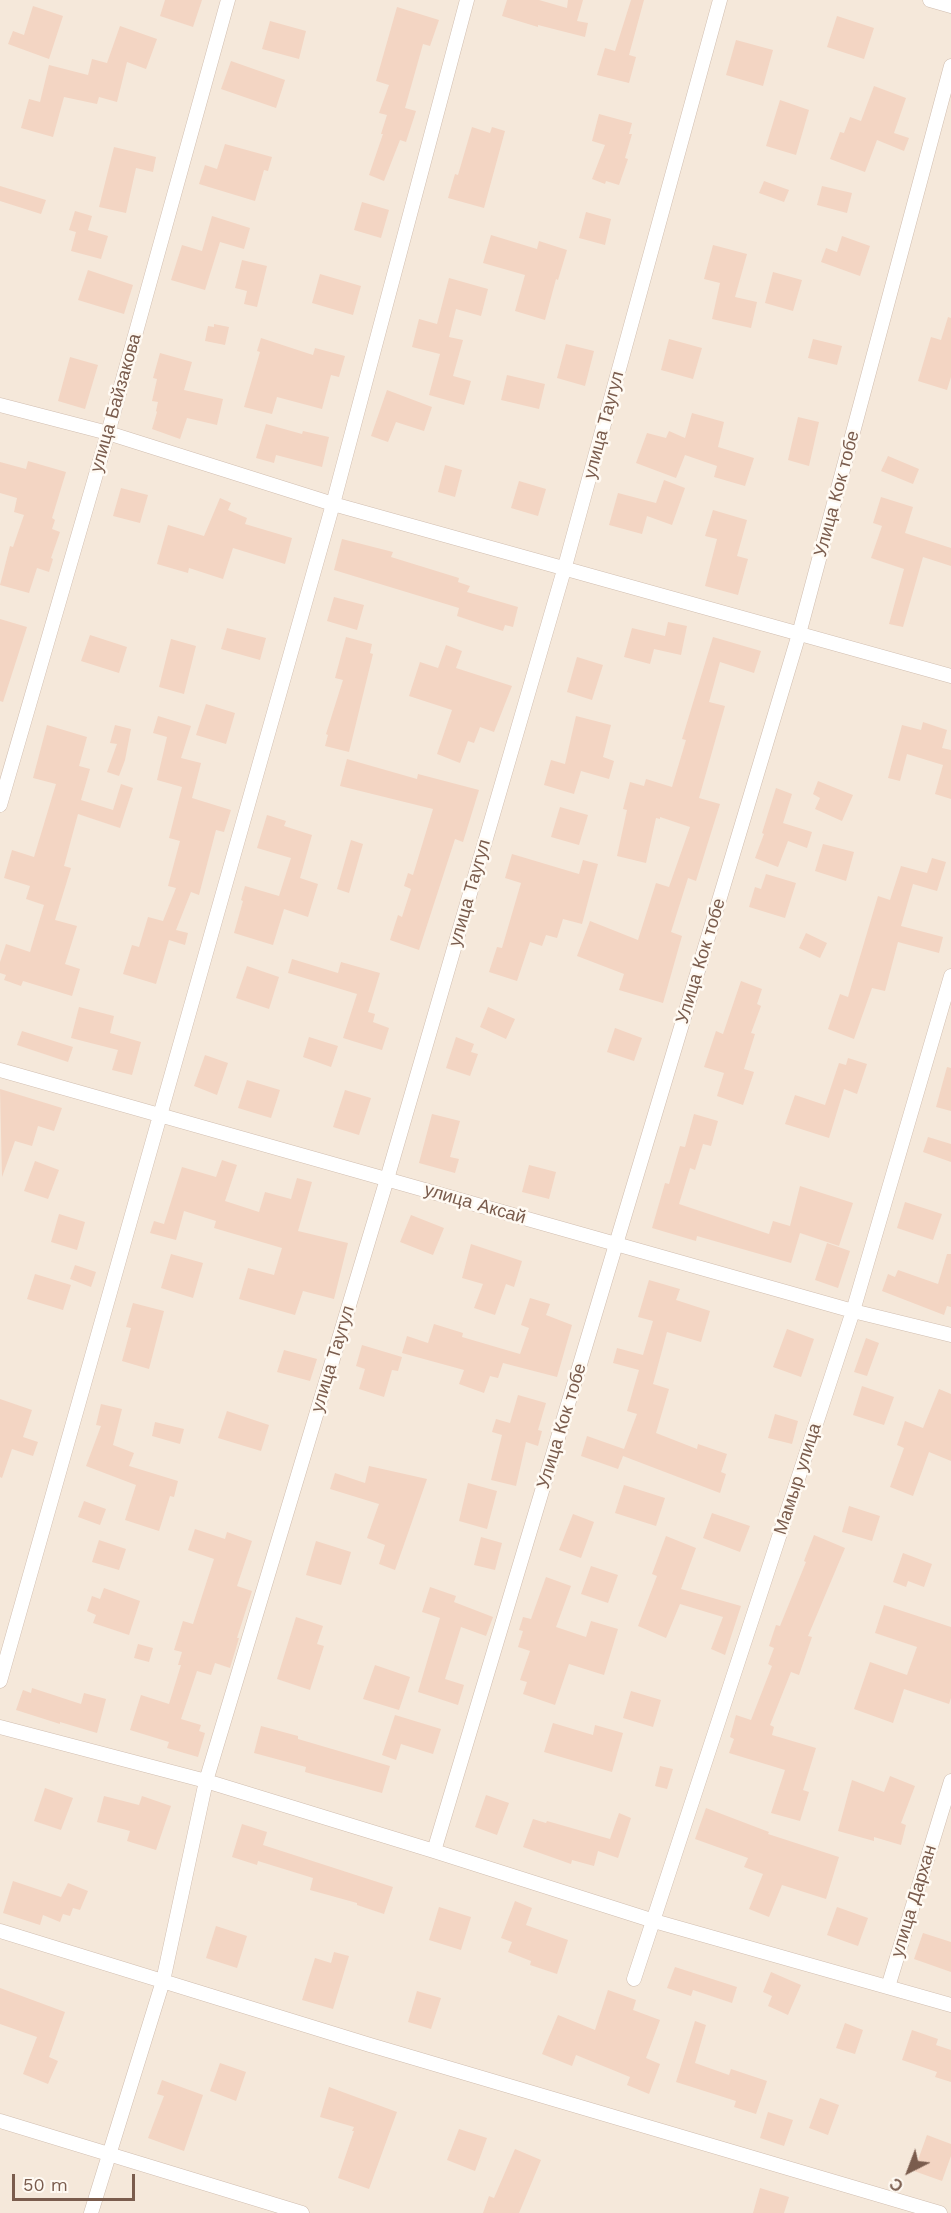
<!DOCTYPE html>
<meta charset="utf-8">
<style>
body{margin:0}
#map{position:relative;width:951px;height:2213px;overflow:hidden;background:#fdf6ec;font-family:"Work Sans",sans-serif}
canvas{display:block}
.north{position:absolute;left:879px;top:2141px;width:60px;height:60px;-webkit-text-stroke:4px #fffaf3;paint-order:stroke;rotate:222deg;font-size:16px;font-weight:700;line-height:24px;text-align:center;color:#7a5c4d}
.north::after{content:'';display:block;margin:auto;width:21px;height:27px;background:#7a5c4d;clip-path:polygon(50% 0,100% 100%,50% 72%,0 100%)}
.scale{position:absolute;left:12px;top:2174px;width:123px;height:27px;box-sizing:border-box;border:3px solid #7a5c4d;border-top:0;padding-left:8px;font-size:18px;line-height:21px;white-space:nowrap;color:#7a5c4d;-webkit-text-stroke:4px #fffaf3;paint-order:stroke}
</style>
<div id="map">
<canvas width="951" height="2213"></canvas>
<div class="north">С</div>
<div class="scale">50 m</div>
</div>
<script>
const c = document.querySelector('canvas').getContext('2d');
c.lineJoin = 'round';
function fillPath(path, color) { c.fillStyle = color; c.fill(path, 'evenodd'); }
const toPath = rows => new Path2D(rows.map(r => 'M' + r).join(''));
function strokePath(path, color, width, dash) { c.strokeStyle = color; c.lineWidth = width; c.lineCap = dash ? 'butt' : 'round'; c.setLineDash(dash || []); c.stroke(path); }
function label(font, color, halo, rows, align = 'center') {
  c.font = font + ' "Work Sans",sans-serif'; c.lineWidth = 5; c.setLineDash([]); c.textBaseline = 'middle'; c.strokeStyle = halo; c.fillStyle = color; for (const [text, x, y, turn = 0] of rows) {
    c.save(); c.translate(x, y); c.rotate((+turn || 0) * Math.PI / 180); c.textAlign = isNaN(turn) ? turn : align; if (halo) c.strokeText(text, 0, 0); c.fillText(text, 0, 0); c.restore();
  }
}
fillPath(toPath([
 [0,0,951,0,951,2213,0,2213]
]), '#f5e8da');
fillPath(toPath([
 [165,0,202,0,193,27,160,16],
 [507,0,539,0,567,8,568,0,583,0,577,21,588,23,585,37,538,25,538,27,502,16],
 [631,0,644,0,629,55,636,57,629,83,597,75,605,48,615,51],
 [33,6,63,16,49,59,8,44,13,31,24,35],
 [397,7,439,20,430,46,423,44,405,108,416,111,406,142,400,140,384,181,369,175,383,134,381,134,387,115,379,113,389,85,376,81],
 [837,16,874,28,864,59,827,47],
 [270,21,306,31,299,59,262,49],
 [120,26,157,39,146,69,127,62,117,102,99,97,97,104,64,97,53,137,21,128,29,99,40,102,49,65,88,75,92,59,107,63],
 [736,40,773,50,763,86,726,75],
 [231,61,285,80,276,108,221,89],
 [874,86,906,98,894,133,909,138,904,151,877,140,865,172,830,159,840,132,844,133,850,117,861,121],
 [780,100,809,110,796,155,766,146],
 [599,114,632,123,629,134,632,134,625,158,628,159,619,185,606,181,605,184,592,179,605,145,592,141],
 [472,127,490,133,492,127,505,131,484,208,448,198,455,174,458,175],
 [225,144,272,157,268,171,264,170,255,201,199,184,205,165,217,169],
 [114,147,156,157,153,172,136,168,126,213,99,207],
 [764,181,789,190,784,202,759,193],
 [0,186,46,200,41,214,0,201],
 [822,186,852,193,847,213,817,205],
 [362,202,389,210,381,238,354,230],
 [75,211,92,216,88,230,108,236,101,259,71,251,76,232,69,230],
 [586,212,611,219,605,245,579,238],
 [212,216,250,228,244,249,220,242,205,290,171,280,182,245,202,251],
 [491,235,537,249,539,241,567,250,558,280,556,279,545,320,515,311,525,275,483,263],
 [842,236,870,246,860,276,821,262,826,248,837,252],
 [713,245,747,254,735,297,757,302,751,328,712,319,720,283,704,279],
 [242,260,267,266,257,307,244,304,247,291,235,288],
 [88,270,133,285,124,314,78,300],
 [773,272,802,280,793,311,765,303],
 [320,274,361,286,353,315,312,303],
 [449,278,488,289,481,316,456,309,449,337,463,340,453,376,471,381,464,405,429,395,440,354,412,347,419,319,437,324],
 [948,317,951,318,951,377,947,390,918,381,931,337,941,340],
 [214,324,229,327,225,345,205,341,208,326,214,327],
 [261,338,313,355,315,348,345,356,339,377,331,375,322,409,277,397,272,414,244,407,260,352,257,351],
 [669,339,702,348,693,379,661,370],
 [813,339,842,346,837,365,808,358],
 [566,344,594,351,585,386,557,378],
 [160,353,192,362,184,390,223,399,217,425,187,418,180,439,152,429,157,412,156,411,158,402,152,401,157,379,153,378],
 [70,357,98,365,85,409,58,401],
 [507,375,545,384,539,409,501,400],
 [387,390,432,407,424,431,396,422,388,442,371,436],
 [692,413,724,422,718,447,754,458,745,486,714,477,717,466,685,455,676,478,636,463,647,433,666,438,669,431,685,438],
 [798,417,819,422,809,466,788,460],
 [266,424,302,434,303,431,329,437,322,467,276,455,274,463,256,458],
 [888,456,919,469,913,484,881,471],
 [28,461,66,472,52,518,55,520,52,529,60,532,51,558,53,559,49,572,37,568,29,593,0,585,10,546,13,547,24,515,14,512,17,498,0,493,0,462,26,469],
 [445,465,462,470,455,497,438,492],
 [664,480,685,488,672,525,647,516,642,534,609,525,618,493,656,503],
 [519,481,546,489,538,516,511,508],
 [121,488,148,495,140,523,113,516],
 [881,497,913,507,905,533,951,548,951,566,923,557,903,627,889,624,904,569,871,558,882,526,873,523],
 [220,498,231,503,228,510,247,518,245,524,292,538,285,564,233,548,223,579,189,568,188,573,157,564,168,525,204,536],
 [713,510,747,520,737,556,748,559,738,595,705,586,717,539,705,536],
 [342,539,393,552,391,557,459,578,458,582,470,586,467,592,518,607,513,627,505,625,503,631,484,625,457,616,459,608,334,570],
 [334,597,364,605,357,630,327,621],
 [0,619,27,627,3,702,0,701],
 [668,622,687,626,681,655,654,649,650,664,624,657,632,628,665,636],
 [227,628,266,638,260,660,221,649],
 [90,635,127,647,119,673,81,661],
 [346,637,372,644,370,653,373,654,349,752,325,746,328,735,326,734,343,680,335,678],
 [713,637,761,651,754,673,720,662,709,702,725,706,699,798,720,804,696,881,688,878,671,932,682,936,663,1003,619,990,624,974,577,956,590,921,638,940,656,883,669,887,690,827,660,817,660,819,656,818,646,863,617,856,627,810,623,809,630,782,644,786,646,779,672,787,686,740,682,739],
 [171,639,196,646,184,694,159,687],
 [446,645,462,651,456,668,512,686,494,732,480,727,474,743,468,741,460,763,437,754,452,710,409,696,420,662,438,668],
 [577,657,603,665,592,700,567,692],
 [206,704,235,713,226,744,196,735],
 [158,716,191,726,181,758,201,763,192,798,231,810,224,832,216,830,199,895,191,892,176,930,188,933,185,945,169,940,156,984,123,974,132,945,139,947,148,917,163,921,176,888,168,886,180,841,169,838,182,787,157,780,167,737,153,733],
 [576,716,611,725,603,757,614,761,609,779,581,771,574,794,544,785,551,760,565,764],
 [923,722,947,730,942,748,951,750,951,799,935,794,943,765,907,754,900,781,888,778,902,725,921,730],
 [47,725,87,737,79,766,90,769,81,800,113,810,121,784,133,788,120,828,78,814,64,866,71,868,55,920,77,926,65,964,80,969,72,996,23,981,21,986,4,980,6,975,0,973,0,962,6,944,30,952,44,905,26,899,30,886,4,878,12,850,34,857,56,784,33,778],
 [115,725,131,729,125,760,119,776,107,772,117,744,110,743],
 [347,759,417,779,418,774,479,790,463,842,455,839,419,950,390,940,398,915,402,917,411,889,404,886,408,873,413,875,433,809,340,786],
 [818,781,853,795,842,821,815,809,820,798,813,794],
 [776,788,792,794,783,823,812,832,807,848,788,841,778,867,755,858,764,834,762,833],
 [560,807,588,815,579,845,551,837],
 [267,815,286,821,284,826,312,835,300,878,318,884,308,917,284,909,273,945,234,933,243,901,241,900,245,886,279,896,291,858,257,848],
 [351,840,363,844,349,893,337,889],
 [823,844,854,852,846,881,815,871],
 [512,854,579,874,583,860,598,864,582,924,563,919,557,938,546,935,542,946,530,942,517,981,489,972,497,947,502,948,521,883,505,878],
 [932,858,946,862,937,891,913,884,901,926,943,937,939,953,898,942,885,991,872,988,854,1039,828,1029,840,994,848,997,878,896,890,900,901,866,927,873],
 [766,874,796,883,785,918,749,907,755,887,761,889],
 [806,933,827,943,820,958,799,948],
 [292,959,338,973,341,962,380,973,368,1012,375,1014,373,1022,389,1028,382,1050,343,1038,357,994,288,973],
 [247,966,279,977,269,1009,236,998],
 [741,981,762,989,757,1004,761,1006,751,1033,755,1034,744,1069,754,1072,743,1105,717,1096,724,1073,704,1067,716,1031,723,1034],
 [79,1007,114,1016,110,1033,141,1042,132,1075,112,1070,118,1050,71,1038],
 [488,1007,515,1019,506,1039,480,1027],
 [615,1028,642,1038,634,1061,607,1052],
 [22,1031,73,1047,68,1062,17,1045],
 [309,1037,338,1046,331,1067,303,1057],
 [456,1037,474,1044,471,1052,478,1054,470,1076,446,1068],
 [205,1055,228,1063,217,1095,194,1086],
 [848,1058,867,1064,857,1094,844,1089,829,1138,785,1124,795,1095,825,1105,839,1063,846,1065],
 [947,1067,951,1068,951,1111,936,1107],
 [247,1080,280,1090,271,1118,238,1108],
 [0,1089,62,1108,54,1131,38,1126,32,1146,15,1141,2,1177],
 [345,1090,371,1098,359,1135,333,1127],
 [432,1114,460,1121,450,1157,459,1159,455,1173,419,1163],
 [694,1114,718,1121,711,1146,703,1144,695,1170,690,1168,679,1204,769,1234,773,1221,790,1226,800,1186,853,1203,839,1246,800,1233,791,1263,697,1236,696,1241,652,1228,665,1183,669,1184,680,1146,685,1147],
 [928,1137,951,1144,951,1162,923,1152],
 [222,1160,237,1165,225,1201,259,1212,265,1192,291,1199,297,1178,312,1182,298,1231,348,1243,334,1299,303,1291,295,1315,239,1299,248,1268,274,1275,282,1248,214,1228,216,1221,184,1211,176,1240,150,1233,154,1221,164,1224,182,1167,216,1177],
 [35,1161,59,1170,48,1199,24,1191],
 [529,1165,556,1172,549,1199,522,1192],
 [905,1202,942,1214,933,1240,897,1228],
 [59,1214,85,1222,77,1250,51,1242],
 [411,1215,444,1228,433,1255,400,1242],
 [827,1243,850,1251,838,1288,815,1280],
 [471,1244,522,1261,514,1287,506,1284,495,1315,474,1308,483,1284,462,1278],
 [171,1254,203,1263,193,1298,161,1288],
 [947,1254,951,1254,951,1307,947,1306,944,1315,882,1291,888,1274,895,1277,898,1270,938,1284],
 [75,1265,96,1272,91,1287,70,1279],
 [35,1274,71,1285,63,1310,27,1299],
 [649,1280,680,1289,676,1300,710,1311,701,1342,667,1332,653,1384,669,1389,656,1433,697,1449,698,1444,727,1454,721,1472,726,1474,720,1493,623,1456,618,1469,581,1456,587,1436,624,1449,637,1414,627,1411,639,1370,613,1363,617,1348,643,1355,653,1321,638,1317],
 [530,1298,550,1304,546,1315,572,1325,557,1377,503,1363,498,1378,490,1376,484,1393,459,1384,464,1370,402,1353,407,1336,428,1343,434,1324,463,1333,462,1337,520,1354,529,1328,521,1325],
 [133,1303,164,1311,149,1369,122,1361,131,1328,126,1327],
 [787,1329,814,1339,801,1377,773,1367],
 [866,1338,879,1343,867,1376,854,1372],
 [362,1345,402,1357,398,1371,392,1370,384,1397,359,1389,365,1369,356,1366],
 [284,1350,317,1359,310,1381,277,1372],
 [862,1386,894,1397,884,1425,853,1415],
 [939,1389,951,1394,951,1461,929,1452,913,1496,890,1487,904,1448,897,1445,905,1421,923,1428],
 [518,1395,546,1403,538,1430,542,1431,538,1446,526,1442,516,1486,491,1480,502,1435,492,1432,496,1419,510,1423],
 [0,1399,32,1410,23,1437,38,1442,33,1456,12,1449,2,1478,0,1477],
 [101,1404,122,1409,113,1445,134,1453,129,1466,178,1481,174,1497,170,1496,159,1531,125,1520,136,1485,86,1466,101,1426,96,1425],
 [227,1411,269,1425,261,1451,218,1438],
 [775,1414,798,1421,792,1444,768,1438],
 [155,1422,184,1429,180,1444,152,1436],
 [369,1466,427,1479,395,1570,379,1564,385,1545,367,1538,379,1504,330,1489,335,1473,365,1483],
 [468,1483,497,1491,487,1529,459,1521],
 [624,1485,665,1498,656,1526,615,1513],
 [84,1501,106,1509,100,1525,78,1517],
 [849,1506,880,1516,872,1541,842,1532],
 [712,1513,750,1526,740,1552,703,1538],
 [573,1514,594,1522,581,1558,559,1550],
 [195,1529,225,1539,227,1532,252,1541,237,1586,252,1591,237,1638,239,1638,230,1668,215,1663,211,1675,197,1671,181,1719,201,1725,199,1731,205,1733,198,1757,167,1748,169,1742,130,1730,141,1695,169,1704,181,1665,178,1665,182,1652,174,1650,183,1621,193,1624,214,1559,188,1550],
 [814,1535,845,1548,808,1636,812,1637,799,1675,791,1672,770,1725,774,1727,772,1735,816,1748,803,1790,809,1792,800,1821,771,1813,785,1770,729,1753,734,1739,730,1737,736,1715,751,1720,772,1666,768,1664,774,1648,769,1646,776,1625,780,1626,806,1562,804,1561],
 [666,1536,696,1548,681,1589,741,1606,725,1655,711,1649,723,1617,680,1604,666,1638,638,1626,657,1576,652,1574],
 [481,1537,502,1543,495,1570,474,1565],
 [99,1540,126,1549,119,1570,92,1562],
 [316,1541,351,1552,341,1585,306,1575],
 [903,1553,932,1564,924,1587,908,1581,906,1587,893,1582],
 [591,1566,618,1575,608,1603,581,1594],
 [546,1577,571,1586,556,1627,586,1637,591,1621,618,1629,604,1675,569,1664,555,1705,523,1694,527,1682,520,1680,530,1651,518,1647,523,1631,519,1630,523,1617,531,1619],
 [430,1587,456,1596,454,1602,493,1617,486,1636,461,1627,445,1679,464,1685,458,1705,418,1692,440,1618,422,1612],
 [104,1588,140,1601,129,1635,93,1623,96,1615,87,1611,92,1596,100,1599],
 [884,1605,951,1627,951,1698,949,1704,904,1689,893,1723,854,1709,870,1662,907,1675,917,1647,875,1633],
 [296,1617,323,1626,317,1644,324,1646,310,1690,277,1679],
 [138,1644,153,1648,149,1662,134,1658],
 [375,1665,410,1677,399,1710,363,1699],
 [32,1688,81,1704,84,1693,106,1699,97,1733,60,1722,60,1724,16,1710,23,1690,31,1693],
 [631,1691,661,1700,653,1727,623,1718],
 [395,1715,441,1729,433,1754,401,1744,396,1760,382,1755],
 [553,1723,593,1735,595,1725,623,1733,612,1772,544,1752],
 [261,1726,298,1736,298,1739,390,1766,382,1793,305,1772,306,1767,254,1753],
 [660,1766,673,1769,667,1789,655,1786],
 [890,1776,915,1786,901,1823,906,1825,901,1845,874,1837,874,1841,838,1831,852,1780,884,1792],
 [45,1788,73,1798,61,1830,34,1821],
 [486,1795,509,1803,497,1835,475,1827],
 [104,1796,139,1805,142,1796,171,1806,156,1850,127,1841,130,1831,97,1822],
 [706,1808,769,1832,768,1834,839,1857,826,1899,782,1885,769,1917,749,1909,763,1874,744,1867,748,1858,695,1839],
 [619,1813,631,1818,618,1858,598,1851,594,1866,572,1860,571,1864,523,1847,533,1819,546,1823,547,1821,610,1839],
 [242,1824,267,1832,263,1845,393,1887,384,1914,357,1905,357,1903,310,1890,313,1878,258,1861,257,1865,232,1857],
 [13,1881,61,1897,68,1883,88,1891,80,1910,73,1908,70,1916,63,1914,60,1922,43,1915,40,1925,3,1913],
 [515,1901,532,1908,526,1925,568,1940,557,1974,530,1965,531,1961,508,1952,512,1942,501,1938],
 [439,1907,471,1917,461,1950,429,1940],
 [837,1907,868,1918,858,1946,827,1935],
 [216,1926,247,1936,237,1968,206,1958],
 [923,1933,951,1942,951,1972,914,1959],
 [334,1952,349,1956,333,2009,302,2000,315,1958,331,1963],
 [675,1967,737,1987,732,2003,693,1990,691,1996,667,1988],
 [771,1972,801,1985,788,2015,768,2006,772,1996,763,1992],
 [0,1988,65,2012,49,2057,58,2061,48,2084,23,2074,37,2037,0,2024],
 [608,1990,636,2000,633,2010,660,2020,646,2058,660,2064,649,2094,627,2085,630,2077,576,2055,572,2066,542,2054,558,2015,595,2030],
 [417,1991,441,1998,431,2029,408,2022],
 [695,2021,706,2025,695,2063,729,2075,731,2069,767,2081,756,2114,734,2107,736,2101,676,2082],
 [845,2023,863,2030,855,2054,836,2048],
 [912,2030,938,2039,936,2045,951,2050,951,2082,935,2077,937,2072,902,2060],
 [220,2063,246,2072,236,2101,210,2091],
 [162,2080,203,2095,184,2151,148,2138,164,2096,157,2094],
 [329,2087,397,2112,369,2189,338,2178,354,2131,352,2131,354,2127,320,2117],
 [820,2098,839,2105,828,2135,809,2128],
 [768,2112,793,2120,784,2146,760,2138],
 [459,2129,487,2138,475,2171,447,2160],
 [927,2135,951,2144,951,2156,942,2181,914,2171],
 [515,2149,541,2160,519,2213,483,2213,489,2196,494,2198],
 [760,2188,789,2197,784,2213,753,2213]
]), '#f3d5c3');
const minor = toPath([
 [930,0,951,6],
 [0,405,108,433,333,504,951,676],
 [0,805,108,433,228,0],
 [0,1070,853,1311,951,1335],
 [0,1681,333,504,467,0],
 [0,1727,206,1781,434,1851,654,1921,951,2005],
 [434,1851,799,634,951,66],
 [0,1931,370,2045,940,2213],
 [634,1979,853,1311,951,976],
 [888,1987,951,1781],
 [0,2121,302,2213],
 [91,2213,163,1981,206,1781,387,1179,564,570,720,0]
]);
strokePath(minor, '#d1beb0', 15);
strokePath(minor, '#fff', 14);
label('18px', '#7a5c4d', '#fffaf3', [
 ["улица Байзакова",116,403,-74],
 ["улица Таугул",604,425,-75],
 ["Улица Кок тобе",837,494,-75],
 ["улица Таугул",470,893,-74],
 ["Улица Кок тобе",701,961,-73],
 ["улица Аксай",475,1204,16],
 ["улица Таугул",333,1359,-73],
 ["Улица Кок тобе",562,1426,-73],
 ["Мамыр улица",798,1479,-72],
 ["улица Дархан",914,1901,-73]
]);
</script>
